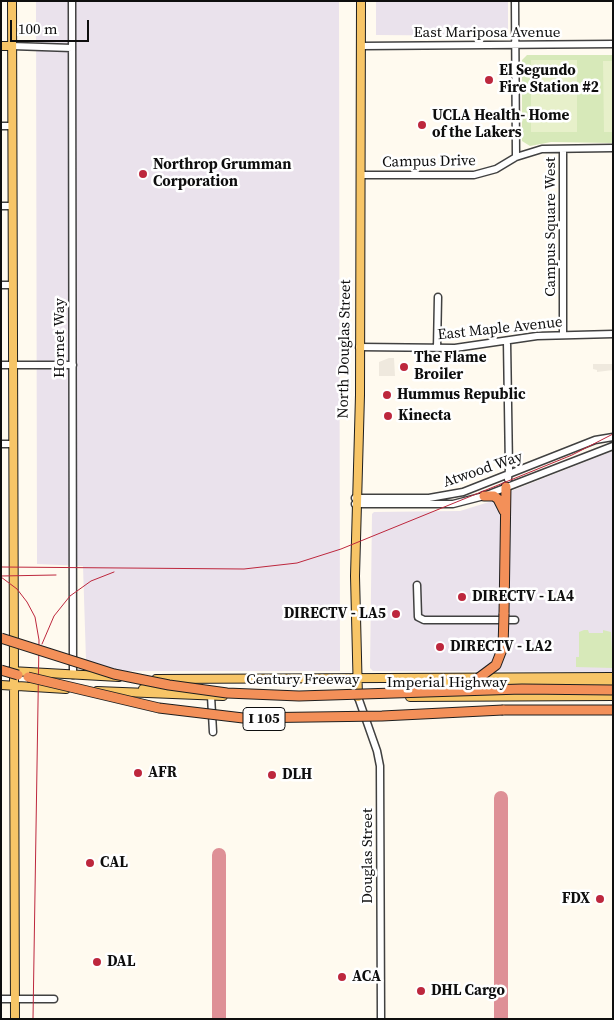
<!DOCTYPE html>
<style>
body{margin:0}
#map{position:relative;width:614px;height:1020px;overflow:hidden;background:#fffaef;font-family:"Source Serif 4",serif}
canvas{display:block}
.frame{position:absolute;inset:0;border:2px solid #0e0e0e;pointer-events:none}
.scale{position:absolute;left:10px;top:20px;width:79px;height:22px;box-sizing:border-box;border:2px solid #0e0e0e;border-top:0;padding-left:6px;font-size:15px;line-height:18px;white-space:nowrap;color:#0e0e0e;-webkit-text-stroke:4px #fff;paint-order:stroke}
</style>
<div id="map">
<canvas width="614" height="1020"></canvas>
<div class="frame"></div>
<div class="scale">100 m</div>
</div>
<script>
const c = document.querySelector('canvas').getContext('2d');
c.lineJoin = 'round';
function fillPath(path, color) { c.fillStyle = color; c.fill(path, 'evenodd'); }
const toPath = rows => new Path2D(rows.map(r => 'M' + r).join(''));
function strokePath(path, color, width, dash) { c.strokeStyle = color; c.lineWidth = width; c.lineCap = dash ? 'butt' : 'round'; c.setLineDash(dash || []); c.stroke(path); }
function label(font, color, halo, rows, align = 'center') {
  c.font = font + ' "Source Serif 4",serif'; c.lineWidth = 5; c.setLineDash([]); c.textBaseline = 'middle'; c.strokeStyle = halo; c.fillStyle = color; for (const [text, x, y, turn = 0] of rows) {
    c.save(); c.translate(x, y); c.rotate((+turn || 0) * Math.PI / 180); c.textAlign = isNaN(turn) ? turn : align; if (halo) c.strokeText(text, 0, 0); c.fillText(text, 0, 0); c.restore();
  }
}
fillPath(toPath([
 [36,1,339,1,340,671,122,671,86,660,83,566,37,564],
 [376,1,508,1,508,36,376,35],
 [613,451,613,672,373,671,370,668,372,514,374,512,460,511,489,502,511,491]
]), '#eae2ec');
fillPath(toPath([
 [527,55,613,55,613,143,551,142,530,146,522,141,522,60],
 [584,630,588,630,589,633,603,633,603,630,611,632,613,668,576,667,576,657,579,657,579,632]
]), '#d7e9b9');
fillPath(toPath([
 [531,60,577,60,577,132,531,132],
 [603,61,613,61,613,132,604,132]
]), '#e7f0ca');
fillPath(toPath([
 [389,358,394,358,395,376,379,376,379,362],
 [593,364,613,364,613,370,597,372,597,370,593,369]
]), '#efe9de');
strokePath(toPath([
 [501,798,501,1019],
 [219,855,219,1019]
]), '#de9096', 14);
const minor = toPath([
 [72,1,73,675],
 [515,1,516,157],
 [12,46,72,48],
 [362,46,613,44],
 [1,126,12,126],
 [563,149,563,335],
 [361,175,474,175,496,169,516,157,542,149,613,148],
 [1,206,12,206],
 [1,285,12,285],
 [507,341,509,469,508,479],
 [359,347,455,348,537,336,613,334],
 [437,348,438,297],
 [1,365,73,365],
 [1,444,13,444],
 [355,498,429,498,463,492,595,440,613,437],
 [355,504,453,504,484,496,613,446],
 [417,585,418,617,424,620,515,620],
 [211,696,213,732],
 [358,697,377,751,380,766,381,1019],
 [1,999,54,999]
]);
const major = toPath([
 [12,1,15,1019],
 [1,46,12,46],
 [11,671,119,677],
 [156,679,613,677],
 [1,685,66,689],
 [143,689,171,688],
 [97,691,223,696],
 [432,692,437,688,448,685,589,685,613,683],
 [358,697,355,576,360,395,361,1],
 [410,697,613,696]
]);
const highway = toPath([
 [484,496,494,496,498,499,504,511],
 [504,614,506,487],
 [503,710,613,710]
]);
strokePath(minor, '#414141', 9);
strokePath(major, '#1f1f1f', 10);
strokePath(highway, '#1f1f1f', 11);
strokePath(minor, '#fff', 6);
strokePath(major, '#f7c567', 8);
strokePath(highway, '#f39059', 9);
strokePath(toPath([
 [1,567,244,569,297,563,341,549,572,455,613,434],
 [1,576,56,575],
 [1,577,17,589,27,602,35,617,39,640,33,1019],
 [42,644,54,616,70,596,91,581,114,572]
]), '#bd273d', 1);
const highwayBridge = toPath([
 [1,638,114,674,169,685,227,693,299,696,522,689,613,690],
 [1,670,18,675],
 [28,677,159,708,243,718,382,716,503,710],
 [455,687,472,683,496,665,503,647,504,614]
]);
strokePath(highwayBridge, '#1f1f1f', 11, []);
strokePath(highwayBridge, '#f39059', 9);
for (const [x, y, r, color] of [
 [489,80,5,"#bd273d"],
 [422,125,5,"#bd273d"],
 [143,174,5,"#bd273d"],
 [404,367,5,"#bd273d"],
 [387,395,5,"#bd273d"],
 [388,416,5,"#bd273d"],
 [462,597,5,"#bd273d"],
 [396,614,5,"#bd273d"],
 [440,647,5,"#bd273d"],
 [138,773,5,"#bd273d"],
 [272,775,5,"#bd273d"],
 [90,863,5,"#bd273d"],
 [600,899,5,"#bd273d"],
 [97,962,5,"#bd273d"],
 [342,977,5,"#bd273d"],
 [421,991,5,"#bd273d"]
]) { const dot = new Path2D(); dot.arc(x, y, r, 0, 2 * Math.PI); c.fillStyle = color; c.fill(dot); strokePath(dot, '#fff', 2); }
for (const [x, y, w] of [
 [264,719,42]
]) { const box = new Path2D(); box.roundRect(x - w / 2, y - 11.5, w, 23, 4); c.fillStyle = '#fff'; c.fill(box); strokePath(box, '#0e0e0e', 1); }
label('bold 14px', '#0e0e0e', null, [
 ["I 105",264,719]
]);
label('15px', '#0e0e0e', '#fff', [
 ["East Mariposa Avenue",487,33],
 ["Campus Drive",429,162,-1],
 ["Campus Square West",551,227,-90],
 ["East Maple Avenue",500,329,-6],
 ["Hornet Way",60,338,-90],
 ["North Douglas Street",345,349,-89],
 ["Atwood Way",483,470,-19],
 ["Century Freeway",303,680],
 ["Imperial Highway",447,683],
 ["Douglas Street",368,856,-90]
]);
label('bold 15px', '#0e0e0e', '#fff', [
 ["El Segundo",499,71],
 ["Fire Station #2",499,88],
 ["UCLA Health- Home",432,116],
 ["of the Lakers",432,133],
 ["Northrop Grumman",153,165],
 ["Corporation",153,182],
 ["The Flame",414,358],
 ["Broiler",414,375],
 ["Hummus Republic",397,395],
 ["Kinecta",398,416],
 ["DIRECTV - LA4",472,597],
 ["DIRECTV - LA5",386,614,"right"],
 ["DIRECTV - LA2",450,647],
 ["AFR",148,773],
 ["DLH",282,775],
 ["CAL",100,863],
 ["FDX",590,899,"right"],
 ["DAL",107,962],
 ["ACA",352,977],
 ["DHL Cargo",431,991]
], 'left');
</script>
